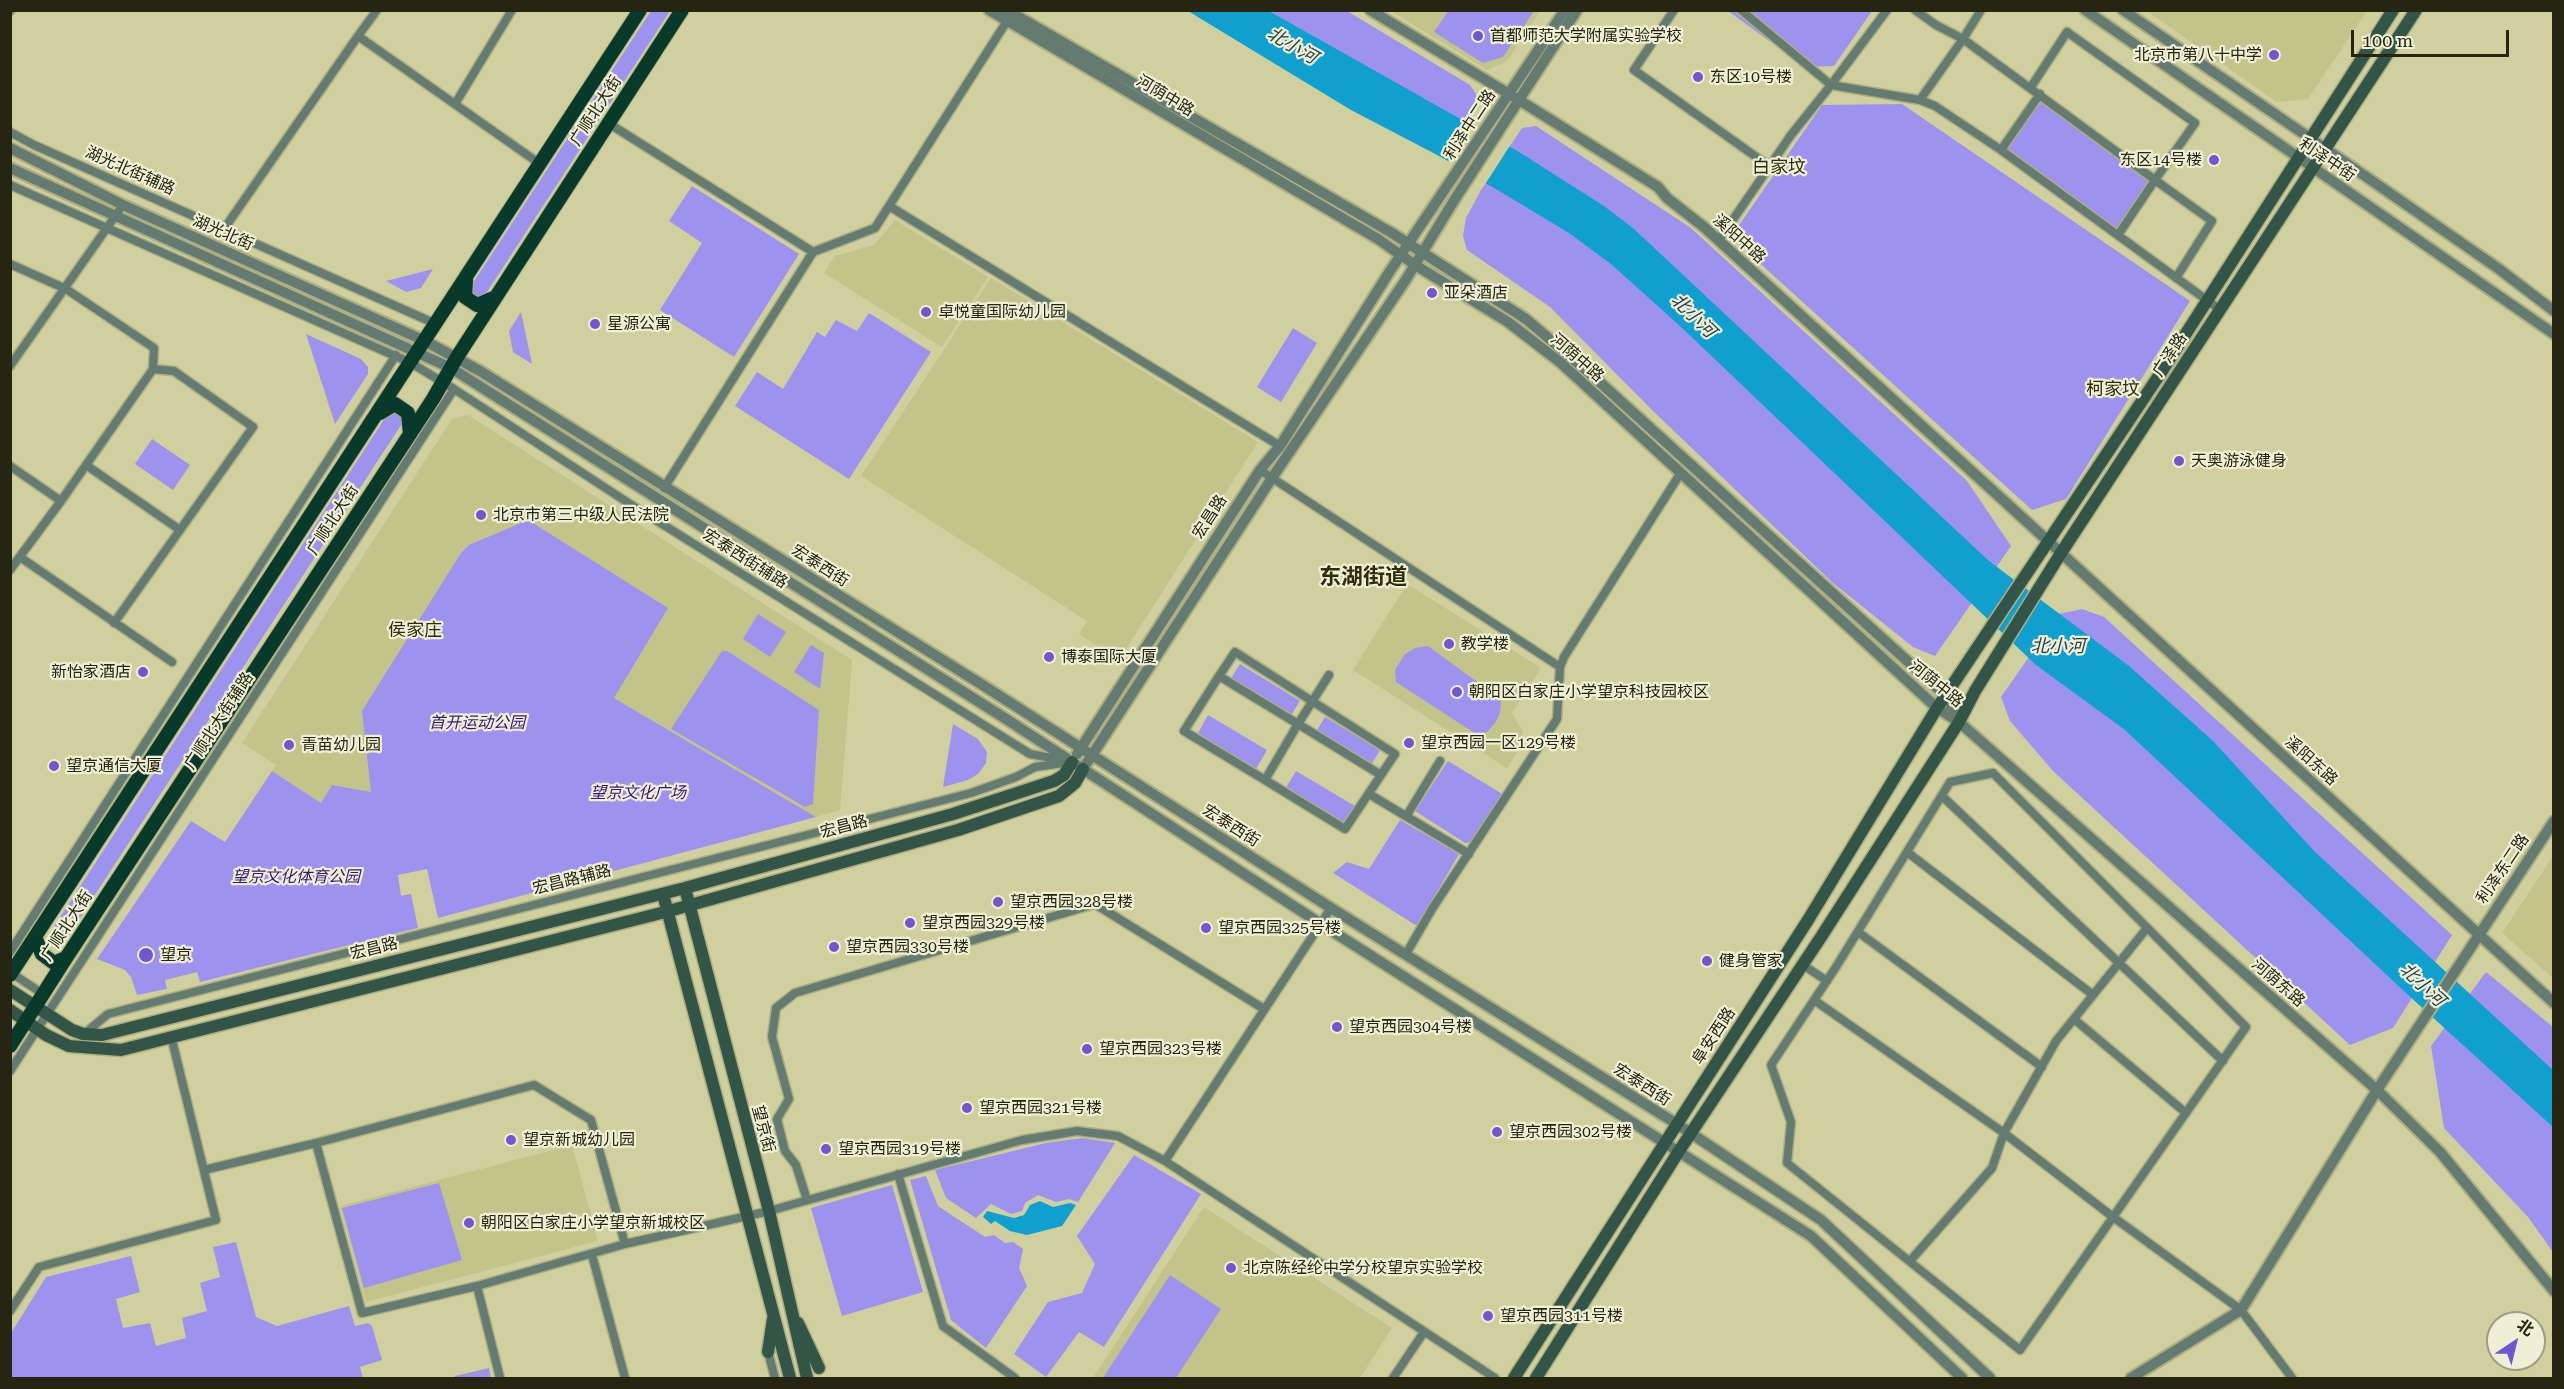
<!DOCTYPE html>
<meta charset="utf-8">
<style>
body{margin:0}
#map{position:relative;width:2564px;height:1389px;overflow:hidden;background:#cfd09d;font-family:"Roboto Serif","Noto Sans SC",serif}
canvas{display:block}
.frame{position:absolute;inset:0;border:12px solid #252511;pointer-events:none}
.north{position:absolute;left:2486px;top:1311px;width:60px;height:60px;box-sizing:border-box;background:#eeefd5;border:2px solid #9e9e87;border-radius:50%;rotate:35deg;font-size:16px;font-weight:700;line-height:24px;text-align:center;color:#252511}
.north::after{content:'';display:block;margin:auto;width:21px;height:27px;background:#7057d1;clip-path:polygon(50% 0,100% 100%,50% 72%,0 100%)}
.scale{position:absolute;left:2351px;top:30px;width:158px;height:27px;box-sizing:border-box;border:3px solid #252511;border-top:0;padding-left:8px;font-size:18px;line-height:21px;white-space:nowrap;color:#252511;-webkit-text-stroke:4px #eeefd5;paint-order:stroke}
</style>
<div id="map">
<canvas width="2564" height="1389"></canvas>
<div class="frame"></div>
<div class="north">北</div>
<div class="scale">100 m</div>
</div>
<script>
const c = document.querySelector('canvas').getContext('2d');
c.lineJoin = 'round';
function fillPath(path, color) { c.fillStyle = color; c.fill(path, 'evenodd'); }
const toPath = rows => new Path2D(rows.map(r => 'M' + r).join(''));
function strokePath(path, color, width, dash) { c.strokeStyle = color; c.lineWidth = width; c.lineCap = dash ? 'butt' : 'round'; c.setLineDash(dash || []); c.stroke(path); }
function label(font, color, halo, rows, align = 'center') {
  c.font = font + ' "Roboto Serif","Noto Sans SC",serif'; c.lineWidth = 4.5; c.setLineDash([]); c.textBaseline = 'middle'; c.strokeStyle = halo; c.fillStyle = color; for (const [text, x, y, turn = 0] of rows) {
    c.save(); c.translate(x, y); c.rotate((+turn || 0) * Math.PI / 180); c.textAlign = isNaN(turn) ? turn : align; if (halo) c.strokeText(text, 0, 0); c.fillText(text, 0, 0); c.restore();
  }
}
fillPath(toPath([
 [1391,11,1540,11,1507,61,1487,70],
 [2147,11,2367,11,2308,99,2277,102],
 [895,220,988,277,942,347,824,273,835,256,874,245],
 [991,278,1258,442,1119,660,1079,634,1087,621,861,476],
 [468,415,852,660,840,810,816,817,614,698,371,792,321,803,272,771,276,765,242,743,452,419],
 [1407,584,1541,668,1512,713,1523,732,1517,752,1507,768,1353,670],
 [2553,856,2553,978,2502,933],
 [572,1145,598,1241,366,1302,340,1206],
 [1204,1207,1392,1328,1360,1378,1093,1378]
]), '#c3c489');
fillPath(toPath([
 [1449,10,1534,10,1534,11,1503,57,1483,63,1434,32],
 [651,11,670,11,485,295,478,299,470,294,471,286],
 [1269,11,1347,11,1470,85,1476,94,1476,103,1466,124],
 [1728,11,1872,11,1834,66,1805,67],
 [2038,100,2153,180,2118,232,2004,148],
 [1902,104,2190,301,2066,499,2032,510,1731,237,1822,105],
 [1536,126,1691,228,1967,481,2011,546,1935,656,1913,647,1833,583,1653,411,1550,307,1467,250,1463,236,1466,218,1481,190,1522,128],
 [692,186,799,254,734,357,660,310,702,243,669,221],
 [433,269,421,288,406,292,386,281],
 [521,312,532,364,513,352,509,331],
 [869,313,931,352,849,479,735,406,757,372,783,389,817,332,825,337,836,320,857,331],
 [1293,328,1317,343,1281,402,1257,387],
 [306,334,361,359,368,367,368,374,335,424],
 [400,410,403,422,68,936,57,938,54,932,55,925,389,412],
 [152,439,190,465,173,490,135,464],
 [528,520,668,608,614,698,816,817,438,918,427,869,398,875,401,896,411,894,418,928,200,982,197,972,165,980,167,989,137,995,131,977,125,970,97,959,191,821,225,842,272,771,321,803,332,785,371,792,362,711,461,553,469,545],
 [2082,609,2104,617,2452,935,2393,1028,2350,1045,2053,771,2010,721,2001,697,2059,614],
 [758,614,786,632,770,657,743,639],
 [811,645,824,653,820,689,794,672],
 [1428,646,1498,697,1501,702,1500,713,1495,723,1488,731,1479,736,1396,682,1395,670,1405,654,1415,648],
 [722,651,727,651,819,710,813,804,805,807,671,729],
 [1240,664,1300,701,1290,717,1230,680],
 [1208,715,1267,750,1256,769,1197,735],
 [1325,717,1380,750,1371,765,1316,732],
 [953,724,978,739,987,752,986,763,978,774,968,780,943,787],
 [1448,761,1504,795,1473,842,1465,843,1415,811],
 [1296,771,1355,806,1344,825,1284,791],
 [1400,820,1459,854,1417,926,1333,873,1347,862,1369,869],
 [2486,972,2553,1027,2553,1252,2528,1217,2444,1128,2431,1046],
 [1082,1138,1115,1143,1078,1202,1069,1199,1056,1202,1038,1195,1025,1203,1022,1211,1011,1214,991,1204,976,1218,946,1198,935,1170,1046,1143],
 [1134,1155,1201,1194,1104,1347,1079,1332,1046,1377,1014,1354,1048,1302,1082,1293,1095,1264,1077,1236],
 [926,1176,938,1206,985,1237,994,1235,1005,1243,1013,1242,1023,1249,1019,1268,1027,1286,986,1348,951,1320,910,1180],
 [439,1183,462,1260,364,1288,342,1208],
 [892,1185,923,1292,842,1316,811,1208],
 [236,1242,256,1317,277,1326,349,1306,355,1326,368,1323,372,1326,382,1360,360,1367,363,1378,11,1378,11,1333,46,1277,131,1256,140,1292,116,1299,123,1328,150,1323,156,1346,186,1338,182,1318,207,1311,200,1283,220,1277,213,1247],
 [1170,1275,1221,1309,1176,1378,1103,1378],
 [489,1368,491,1378,455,1378,455,1376]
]), '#9e92ef');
fillPath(toPath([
 [1188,11,1269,11,1519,152,1604,206,1634,229,1989,561,2129,666,2213,741,2315,852,2553,1070,2553,1127,2406,993,2125,730,2036,665,1681,327,1611,264,1569,233,1506,195,1441,157,1351,110],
 [1040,1201,1053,1207,1070,1203,1076,1205,1062,1226,1027,1235,1010,1231,995,1221,991,1224,983,1217,987,1211,1014,1218,1024,1215,1030,1205]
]), '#0fa0cf');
fillPath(toPath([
 [1473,124,1511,144,1484,186,1447,164]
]), '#cfd09d');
const minor = toPath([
 [377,10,358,36,540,164],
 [1674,10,1634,70,1769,166],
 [1741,10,1831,85,1887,10],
 [1915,10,1936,25,1963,39,1981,10],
 [10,11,11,10],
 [2031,87,2067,32,2195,123,2155,180,2212,221,2176,278],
 [1920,100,1963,39,2155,180,2118,235],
 [455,104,512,10],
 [608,123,813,252],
 [10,132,34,145,436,324],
 [2001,150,2040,94],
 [10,185,411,363,454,389,630,504,1030,754,1068,761],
 [889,206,1280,446],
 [224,229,358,36],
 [1719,240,1791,135,1831,85,1920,100,1935,106,2001,150,2219,309],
 [10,264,66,289,154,348,153,369,61,501,10,466],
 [10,366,123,205],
 [86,465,180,530],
 [1260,470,1560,667],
 [664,488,813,252,875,228,1007,21],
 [20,557,172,662],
 [10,570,61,501],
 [114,623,253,427,174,371,153,369],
 [1219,676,1235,652,1395,754,1381,775],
 [1298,724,1381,775,1345,829,1265,780,1298,724],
 [1993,773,2246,1027,2020,1350,1787,1163,1791,1122,1771,1065,1836,967,1950,782,1993,773],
 [1265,780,1184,731,1219,676,1298,724,1329,675],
 [1369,794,1469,854],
 [1942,796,2223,1061],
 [1407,815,1440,761],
 [1907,852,2093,995],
 [1858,932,2042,1067],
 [10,952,396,355],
 [1406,954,1432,909,1557,719,1560,667,1564,657,1680,474],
 [1803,965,1827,981],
 [10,972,43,994],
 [1814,1000,2004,1133,2113,1217,2241,1310,2292,1378],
 [2074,1019,2186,1113],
 [84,1034,108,1014,971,793,1016,777,1035,767,1063,763],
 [10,1071,454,389],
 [316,1143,362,1313,477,1286,625,1244,769,1211,1022,1140,1077,1131,1118,1136,1165,1161,1495,1378],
 [1165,1161,1331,908],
 [204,1170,316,1143,534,1085,591,1120,625,1244],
 [898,1174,943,1326,1015,1378],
 [807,1200,796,1165,785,1151,777,1119,789,1099,772,1037,776,1008,795,993,1095,904,1264,1009],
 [592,1255,625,1378],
 [1910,1261,1992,1168,2004,1133,2056,1041,2147,928],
 [477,1286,500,1378],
 [10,1311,39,1267,216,1220,171,1036],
 [768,1352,775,1378],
 [1393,1378,1424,1332]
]);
const tertiary = toPath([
 [989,10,1378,239,1415,265,1508,322,1561,363,1937,708,1959,722,2377,1090,2440,1152,2554,1291],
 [1007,10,1392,233,1526,319,1594,377,1946,696,1959,722],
 [1370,10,1519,100,1658,187,1667,198,1704,227,2554,1003],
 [2085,10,2554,334],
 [2123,10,2355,169,2499,269,2554,311],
 [10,148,123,205,425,341,480,371,981,684,1331,908,1677,1124,1821,1220,1990,1378],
 [10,168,451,368,1003,717,1321,924,1811,1236,1962,1378],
 [1077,754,1260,470,1280,446,1390,271,1565,10],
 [1083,769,1272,478,1405,281,1455,199,1577,10],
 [2131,1378,2241,1310,2377,1090,2554,821]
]);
const secondary = toPath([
 [685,888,769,1211,807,1378],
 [663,894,790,1378],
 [10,990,72,1030,83,1034,102,1035,685,888,953,814,1054,781,1064,775,1072,762],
 [10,1010,46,1035,69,1046,121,1050,669,911,958,830,1059,796,1075,783,1083,769],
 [798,1323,819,1368],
 [768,1352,773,1319],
 [1514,1378,1808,920,1937,708,2162,371,2393,10],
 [1536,1378,1679,1151,1821,937,1959,722,1975,691,2061,553,2416,10]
]);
const primary = toPath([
 [466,280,465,297,477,305,496,297],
 [380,413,395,404,408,413,410,434],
 [35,937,42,954,54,963,66,958],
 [10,975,640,10],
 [10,1046,66,958,433,399,457,357,682,10]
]);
strokePath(minor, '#adae81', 11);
strokePath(tertiary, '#adae81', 14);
strokePath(secondary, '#adae81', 15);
strokePath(primary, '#adae81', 16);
strokePath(minor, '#647b72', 8);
strokePath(tertiary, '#647b72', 10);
strokePath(secondary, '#335548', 12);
strokePath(primary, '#083a2b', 14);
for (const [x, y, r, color] of [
 [1478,36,6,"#7057d1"],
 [2274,55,6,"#7057d1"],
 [1698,77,6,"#7057d1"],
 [2214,160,6,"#7057d1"],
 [1432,293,6,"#7057d1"],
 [926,312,6,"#7057d1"],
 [595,324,6,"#7057d1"],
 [2179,461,6,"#7057d1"],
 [481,515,6,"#7057d1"],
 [1449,644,6,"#7057d1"],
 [1049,657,6,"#7057d1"],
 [143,672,6,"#7057d1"],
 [1457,692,6,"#7057d1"],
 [1409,743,6,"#7057d1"],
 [289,745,6,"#7057d1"],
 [54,766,6,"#7057d1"],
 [998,902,6,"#7057d1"],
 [910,923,6,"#7057d1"],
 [1206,928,6,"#7057d1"],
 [834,947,6,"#7057d1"],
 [146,955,8,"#7057d1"],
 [1707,961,6,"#7057d1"],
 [1337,1027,6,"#7057d1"],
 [1087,1049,6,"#7057d1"],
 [967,1108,6,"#7057d1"],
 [1497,1132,6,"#7057d1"],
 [511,1140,6,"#7057d1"],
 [826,1149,6,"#7057d1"],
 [469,1223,6,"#7057d1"],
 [1231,1268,6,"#7057d1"],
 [1488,1316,6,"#7057d1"]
]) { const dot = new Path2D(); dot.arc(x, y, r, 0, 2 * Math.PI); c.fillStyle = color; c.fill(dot); strokePath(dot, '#eeefd5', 2); }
label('16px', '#252511', '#eeefd5', [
 ["首都师范大学附属实验学校",1490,36],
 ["北京市第八十中学",2262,55,"right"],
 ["东区10号楼",1710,77],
 ["东区14号楼",2202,160,"right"],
 ["亚朵酒店",1444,293],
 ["卓悦童国际幼儿园",938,312],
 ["星源公寓",607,324],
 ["天奥游泳健身",2191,461],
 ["北京市第三中级人民法院",493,515],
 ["教学楼",1461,644],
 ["博泰国际大厦",1061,657],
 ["新怡家酒店",131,672,"right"],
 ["朝阳区白家庄小学望京科技园校区",1469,692],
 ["望京西园一区129号楼",1421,743],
 ["青苗幼儿园",301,745],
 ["望京通信大厦",66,766],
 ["望京西园328号楼",1010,902],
 ["望京西园329号楼",922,923],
 ["望京西园325号楼",1218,928],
 ["望京西园330号楼",846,947],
 ["望京",160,955],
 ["健身管家",1719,961],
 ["望京西园304号楼",1349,1027],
 ["望京西园323号楼",1099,1049],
 ["望京西园321号楼",979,1108],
 ["望京西园302号楼",1509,1132],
 ["望京新城幼儿园",523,1140],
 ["望京西园319号楼",838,1149],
 ["朝阳区白家庄小学望京新城校区",481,1223],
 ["北京陈经纶中学分校望京实验学校",1243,1268],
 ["望京西园311号楼",1500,1316]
], 'left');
label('16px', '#252511', '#eeefd5', [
 ["河荫中路",1165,96,31],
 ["广顺北大街",596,111,-57],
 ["利泽中二路",1470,125,-57],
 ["利泽中街",2327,160,34],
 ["湖光北街辅路",130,171,24],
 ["湖光北街",223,233,24],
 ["溪阳中路",1739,239,42],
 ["广泽路",2170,355,-57],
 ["河荫中路",1577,358,41],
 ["宏昌路",1210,517,-57],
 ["广顺北大街",333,520,-57],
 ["宏泰西街辅路",745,559,32],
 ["宏泰西街",820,566,32],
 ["河荫中路",1936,684,39],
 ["广顺北大街辅路",219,721,-57],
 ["溪阳东路",2311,761,42],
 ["宏泰西街",1231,826,32],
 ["宏昌路",844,827,-15],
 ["利泽东二路",2503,869,-56],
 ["宏昌路辅路",572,880,-14],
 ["广顺北大街",67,926,-57],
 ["宏昌路",374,949,-14],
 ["河荫东路",2278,983,41],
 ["阜安西路",1714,1036,-57],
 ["宏泰西街",1642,1085,32],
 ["望京街",763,1129,75]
]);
label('italic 16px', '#341778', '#eeefd5', [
 ["首开运动公园",477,723],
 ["望京文化广场",638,793],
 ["望京文化体育公园",296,877]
]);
label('italic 18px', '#26404b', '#eeefd5', [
 ["北小河",1292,46,30],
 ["北小河",1693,316,44],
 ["北小河",2058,647],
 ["北小河",2422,985,43]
]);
label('18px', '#2f2e0a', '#eeefd5', [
 ["白家坟",1779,168],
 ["柯家坟",2113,390],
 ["侯家庄",415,631]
]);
label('bold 22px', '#2f2e0a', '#eeefd5', [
 ["东湖街道",1363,578]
]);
</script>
